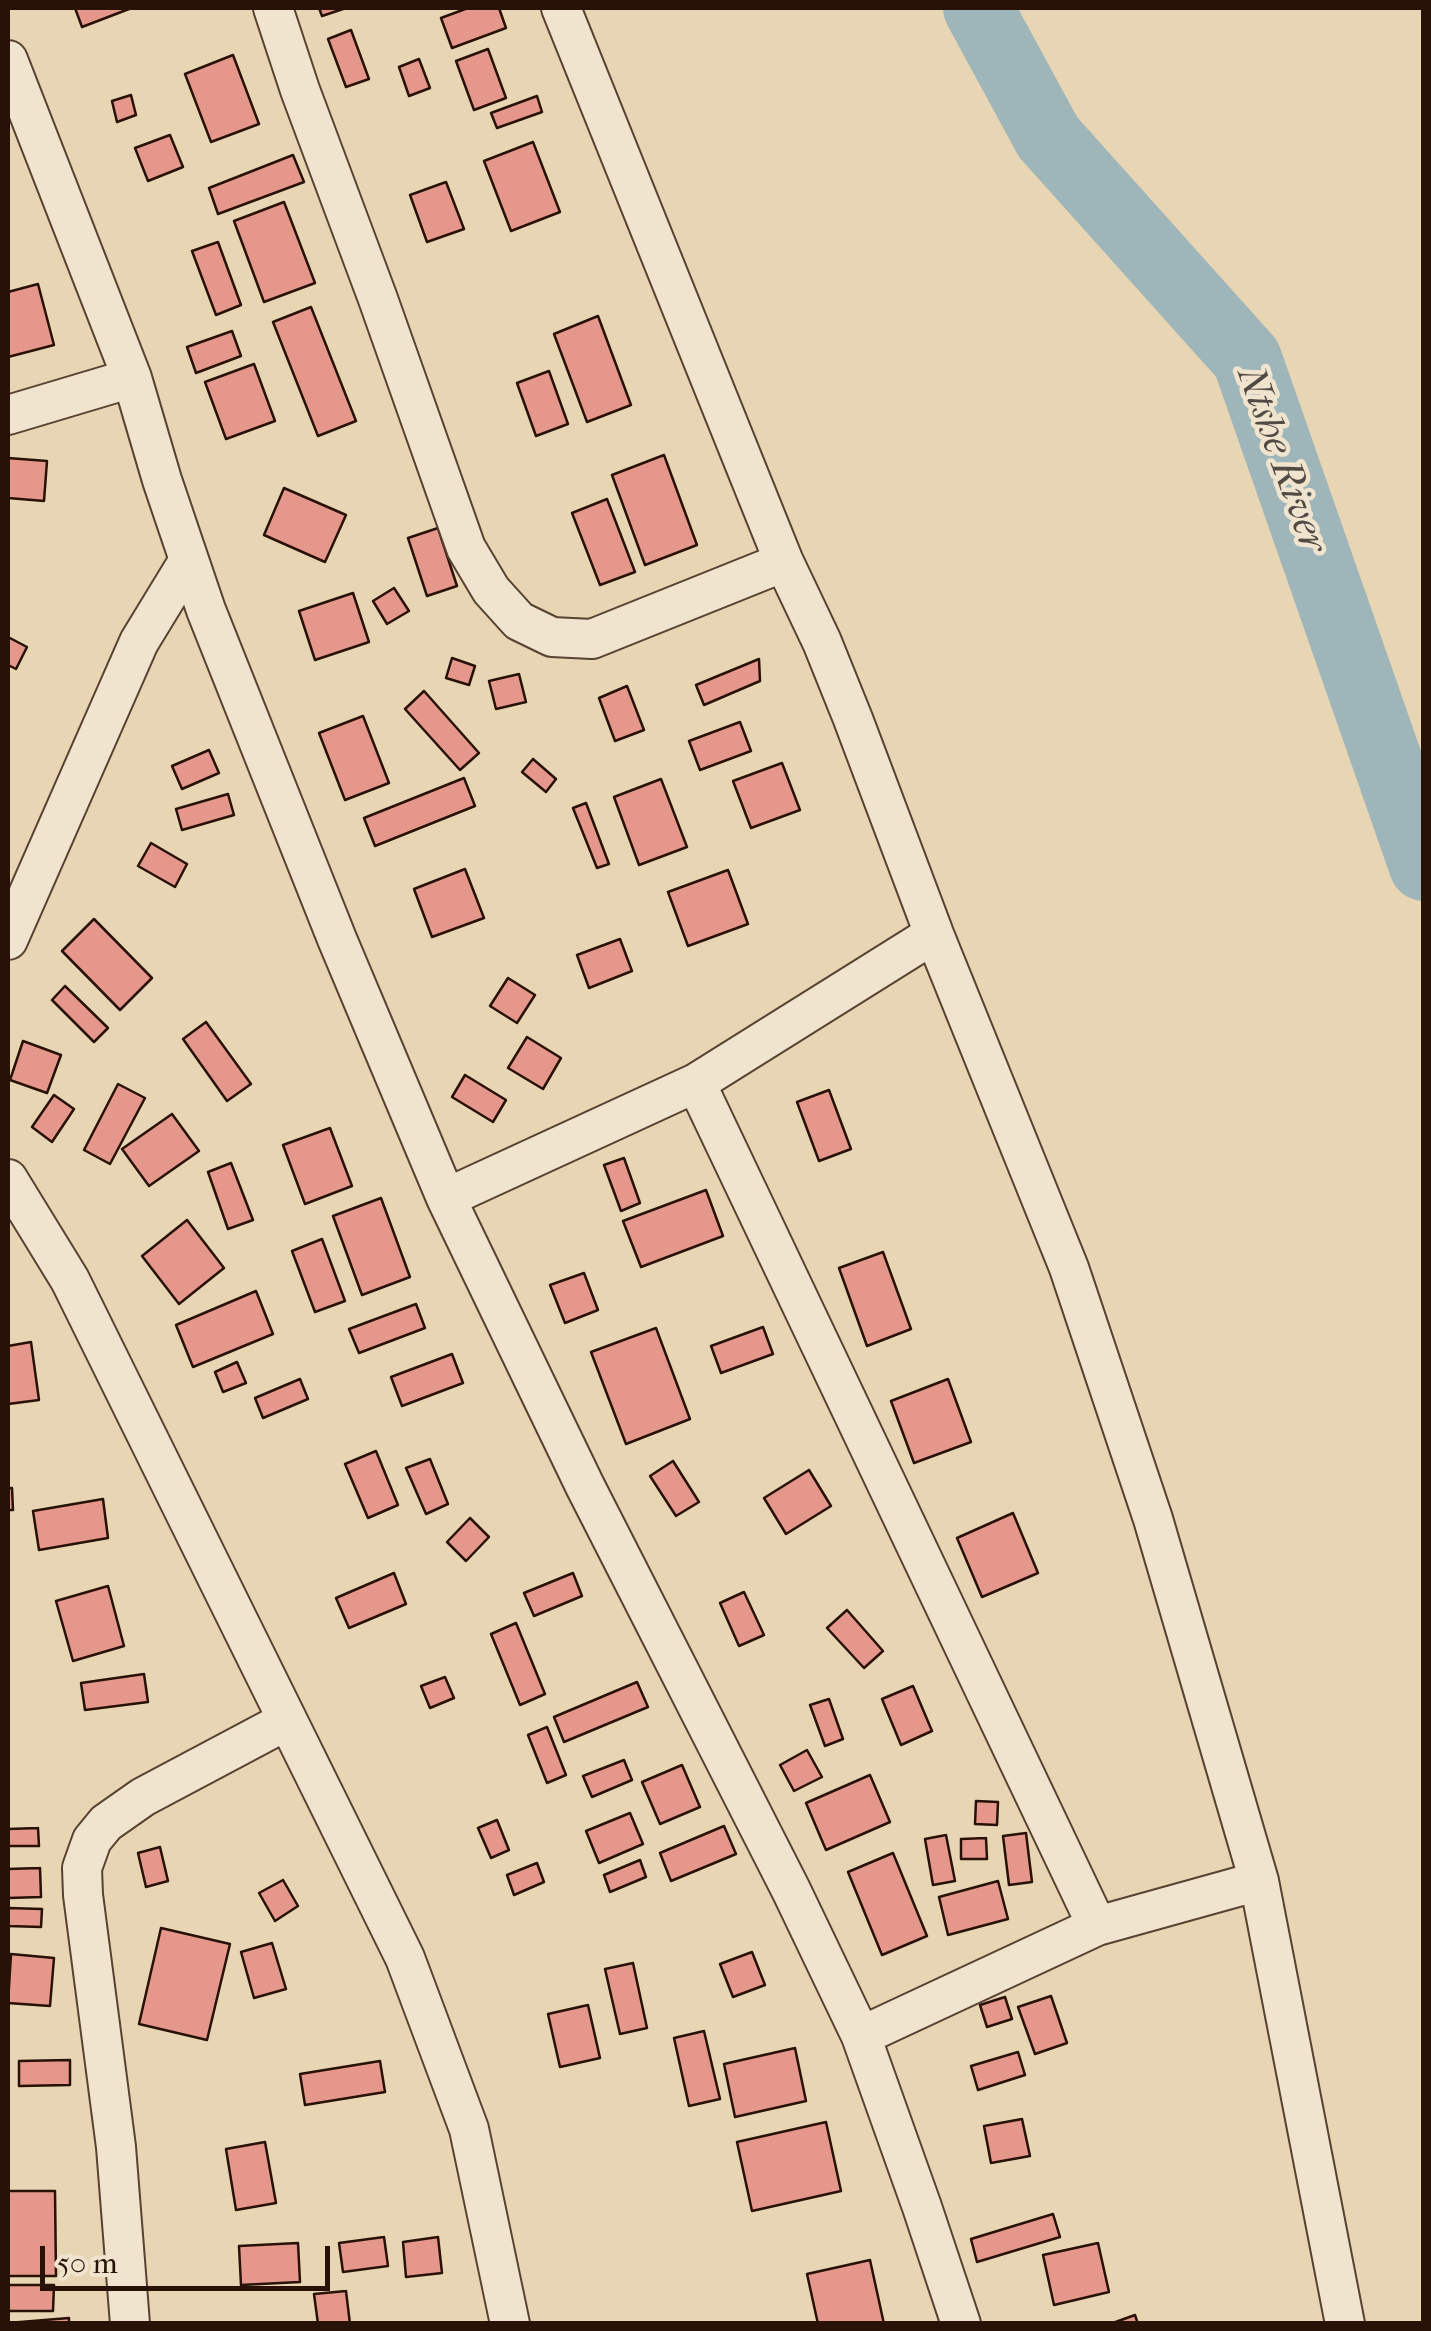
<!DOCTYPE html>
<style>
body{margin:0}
#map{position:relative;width:1431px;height:2331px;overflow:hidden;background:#e8d5b3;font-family:"IM FELL French Canon",serif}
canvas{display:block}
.frame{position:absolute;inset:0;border:10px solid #281106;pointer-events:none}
.scale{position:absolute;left:40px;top:2246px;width:290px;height:45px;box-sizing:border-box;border:5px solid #281106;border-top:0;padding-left:12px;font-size:30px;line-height:35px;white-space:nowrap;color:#281106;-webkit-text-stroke:8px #f0e4ce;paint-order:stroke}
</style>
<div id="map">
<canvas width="1431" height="2331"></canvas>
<div class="frame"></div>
<div class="scale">50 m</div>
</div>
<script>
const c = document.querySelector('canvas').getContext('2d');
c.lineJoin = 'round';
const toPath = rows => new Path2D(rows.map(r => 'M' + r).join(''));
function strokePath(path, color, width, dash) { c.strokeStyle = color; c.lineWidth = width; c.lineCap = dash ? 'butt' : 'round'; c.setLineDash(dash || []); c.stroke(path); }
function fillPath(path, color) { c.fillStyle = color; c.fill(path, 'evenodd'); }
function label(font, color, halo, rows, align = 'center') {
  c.font = font + ' "IM FELL French Canon",serif'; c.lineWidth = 9; c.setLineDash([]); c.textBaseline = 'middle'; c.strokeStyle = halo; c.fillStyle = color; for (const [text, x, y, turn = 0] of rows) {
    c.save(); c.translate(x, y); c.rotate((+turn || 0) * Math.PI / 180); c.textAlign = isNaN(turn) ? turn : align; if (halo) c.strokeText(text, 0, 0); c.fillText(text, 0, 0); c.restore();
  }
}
strokePath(toPath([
 [978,8,1048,137,1247,359,1424,866]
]), '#9eb5b9', 70);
const building = toPath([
 [75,8,128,8,129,9,82,27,75,8],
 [319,8,346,8,322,16,319,8],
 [468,8,499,8,506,28,452,48,441,18,468,8],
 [351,30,369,79,346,87,328,39,351,30],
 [488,49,506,98,474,110,456,61,488,49],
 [233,55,259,124,211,142,185,74,233,55],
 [419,59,430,88,409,96,399,67,419,59],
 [131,95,136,115,117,122,112,101,131,95],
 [537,96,542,112,497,128,491,113,537,96],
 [170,135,183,167,148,181,135,148,170,135],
 [533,142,560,212,511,231,484,161,533,142],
 [293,155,304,182,218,214,209,188,293,155],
 [446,182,464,229,427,242,410,195,446,182],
 [284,202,315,283,264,302,234,221,284,202],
 [218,242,241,305,216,315,192,251,218,242],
 [38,284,54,345,8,357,8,292,38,284],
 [311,307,356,421,318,436,273,322,311,307],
 [598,316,631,405,587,422,554,334,598,316],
 [232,331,241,356,196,373,187,347,232,331],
 [254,364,275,421,226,439,205,382,254,364],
 [549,371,568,424,536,436,517,383,549,371],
 [664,455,697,545,645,565,612,475,664,455],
 [8,458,47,461,44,501,8,498,8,458],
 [284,488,346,515,325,562,264,535,284,488],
 [607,499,635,572,600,585,572,513,607,499],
 [438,528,457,586,427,596,408,538,438,528],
 [394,588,409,611,387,624,373,601,394,588],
 [353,593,369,642,315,660,299,611,353,593],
 [8,637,27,647,16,669,8,665,8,637],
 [452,658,475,666,469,685,446,678,452,658],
 [759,659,760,681,704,705,696,685,759,659],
 [519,674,526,702,496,709,489,681,519,674],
 [627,686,644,730,615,741,599,698,627,686],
 [424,691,479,753,460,770,405,709,424,691],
 [363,716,389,783,345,800,319,733,363,716],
 [740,722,751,751,700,770,689,741,740,722],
 [209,750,219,773,182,789,172,766,209,750],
 [533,759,556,779,546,792,522,772,533,759],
 [782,763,800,810,751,828,733,781,782,763],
 [464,778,475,806,375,846,364,818,464,778],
 [661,779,687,847,639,865,614,797,661,779],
 [228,794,234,815,182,830,176,809,228,794],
 [586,803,609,864,597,868,573,808,586,803],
 [151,843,187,864,175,887,138,866,151,843],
 [465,869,484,918,432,937,414,889,465,869],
 [728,870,748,924,688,946,668,892,728,870],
 [94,919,152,978,120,1010,62,951,94,919],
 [620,939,632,971,589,988,577,955,620,939],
 [508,978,535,995,517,1023,490,1006,508,978],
 [65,986,108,1028,94,1042,52,1000,65,986],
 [206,1022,251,1084,227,1101,183,1039,206,1022],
 [527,1037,561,1058,543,1089,508,1068,527,1037],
 [23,1041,61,1055,47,1093,10,1080,23,1041],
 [465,1075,506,1100,493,1122,452,1097,465,1075],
 [118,1084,145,1098,110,1164,84,1150,118,1084],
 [829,1090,851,1149,819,1161,797,1102,829,1090],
 [54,1095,74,1109,52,1142,32,1127,54,1095],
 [172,1114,199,1151,149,1186,122,1149,172,1114],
 [330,1128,352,1186,305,1204,283,1145,330,1128],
 [624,1158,640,1203,621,1211,604,1165,624,1158],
 [231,1163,253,1220,228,1229,208,1172,231,1163],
 [706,1190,723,1236,641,1267,623,1221,706,1190],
 [381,1198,410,1277,362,1295,333,1216,381,1198],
 [187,1220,224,1268,179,1304,142,1256,187,1220],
 [322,1239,345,1301,315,1312,292,1251,322,1239],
 [883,1252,911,1329,867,1346,839,1268,883,1252],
 [584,1273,598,1310,565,1323,550,1285,584,1273],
 [256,1291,273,1334,193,1367,176,1325,256,1291],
 [416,1304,425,1328,359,1353,349,1329,416,1304],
 [763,1327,773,1354,721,1373,711,1346,763,1327],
 [656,1328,690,1419,626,1444,591,1352,656,1328],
 [31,1342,39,1400,8,1404,8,1346,31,1342],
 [452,1354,463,1383,402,1406,391,1377,452,1354],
 [237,1362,246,1383,223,1392,215,1372,237,1362],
 [300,1379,308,1399,263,1418,255,1398,300,1379],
 [948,1379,971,1442,914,1463,891,1401,948,1379],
 [376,1451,398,1505,368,1518,345,1464,376,1451],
 [430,1459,448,1504,426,1514,406,1468,430,1459],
 [673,1461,699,1502,676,1516,650,1476,673,1461],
 [809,1470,831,1506,786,1534,764,1498,809,1470],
 [8,1488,12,1488,13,1510,8,1510,8,1488],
 [103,1499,108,1538,39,1550,33,1511,103,1499],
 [1013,1513,1038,1573,982,1597,957,1538,1013,1513],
 [470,1518,489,1537,466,1561,447,1542,470,1518],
 [394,1573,406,1604,349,1628,336,1598,394,1573],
 [573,1573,582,1596,534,1616,524,1593,573,1573],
 [108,1586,124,1646,73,1661,56,1601,108,1586],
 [744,1592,764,1635,739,1646,720,1603,744,1592],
 [847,1610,883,1651,864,1668,827,1628,847,1610],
 [516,1623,545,1694,520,1705,491,1634,516,1623],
 [144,1674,148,1702,85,1710,81,1683,144,1674],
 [445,1677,454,1698,430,1708,421,1686,445,1677],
 [637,1682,648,1707,564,1742,554,1717,637,1682],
 [913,1686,932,1731,901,1745,882,1699,913,1686],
 [829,1699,843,1739,825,1746,810,1705,829,1699],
 [547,1727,566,1775,547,1783,528,1735,547,1727],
 [807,1750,822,1777,794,1791,780,1765,807,1750],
 [624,1760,632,1780,592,1797,583,1776,624,1760],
 [682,1765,700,1807,660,1824,642,1782,682,1765],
 [870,1775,890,1822,826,1850,806,1803,870,1775],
 [976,1801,998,1802,997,1825,975,1824,976,1801],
 [630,1813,643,1844,599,1863,586,1831,630,1813],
 [497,1820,509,1850,491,1858,478,1828,497,1820],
 [724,1826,736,1854,671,1881,660,1853,724,1826],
 [38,1828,39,1846,8,1846,8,1829,38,1828],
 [1026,1833,1032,1882,1009,1885,1003,1836,1026,1833],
 [946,1835,955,1881,933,1885,925,1839,946,1835],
 [986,1838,987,1859,961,1859,961,1839,986,1838],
 [160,1847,168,1881,146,1887,138,1853,160,1847],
 [893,1853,927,1936,882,1955,848,1872,893,1853],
 [640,1860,646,1877,610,1892,604,1875,640,1860],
 [537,1863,544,1882,514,1895,507,1875,537,1863],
 [40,1868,41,1897,8,1898,8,1869,40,1868],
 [283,1880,298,1906,275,1921,259,1893,283,1880],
 [998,1881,1008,1919,948,1935,939,1897,998,1881],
 [8,1908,42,1909,41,1927,8,1926,8,1908],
 [161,1928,230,1944,207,2040,139,2024,161,1928],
 [272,1943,286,1989,254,1998,241,1952,272,1943],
 [752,1952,765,1985,733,1997,720,1964,752,1952],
 [11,1954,54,1958,50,2006,8,2003,11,1954],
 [633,1963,647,2028,620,2034,605,1969,633,1963],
 [1051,1996,1067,2043,1035,2054,1018,2007,1051,1996],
 [1005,1997,1012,2019,987,2027,980,2005,1005,1997],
 [588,2005,600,2058,560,2067,548,2014,588,2005],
 [704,2031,720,2099,689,2106,674,2038,704,2031],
 [795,2048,806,2101,735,2117,724,2064,795,2048],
 [1018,2052,1025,2075,978,2090,971,2066,1018,2052],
 [70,2060,70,2085,19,2086,19,2061,70,2060],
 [380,2061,385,2092,305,2105,300,2074,380,2061],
 [1022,2119,1030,2156,991,2163,984,2126,1022,2119],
 [826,2122,841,2191,752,2211,737,2142,826,2122],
 [265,2142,276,2203,236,2210,226,2149,265,2142],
 [8,2191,55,2191,56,2276,8,2276,8,2191],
 [1053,2214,1060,2237,977,2262,971,2239,1053,2214],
 [384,2237,388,2266,343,2272,339,2243,384,2237],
 [438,2237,442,2273,406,2277,403,2242,438,2237],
 [298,2243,300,2282,241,2285,239,2246,298,2243],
 [1098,2243,1109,2292,1054,2305,1043,2255,1098,2243],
 [870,2260,884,2324,818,2324,807,2274,870,2260],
 [8,2285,54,2285,53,2311,8,2311,8,2285],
 [346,2291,350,2324,318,2324,314,2294,346,2291],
 [1135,2315,1138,2324,1110,2324,1135,2315],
 [69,2318,69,2324,8,2324,8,2323,69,2318]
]);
fillPath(building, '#e6978b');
strokePath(building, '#281106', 2.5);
const minor = toPath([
 [273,8,300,90,378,299,466,548,491,590,519,621,552,637,592,639,784,562],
 [561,8,784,562,822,642,853,719,934,934,1069,1268,1153,1519,1259,1881,1345,2324],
 [8,60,132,378,162,480,206,610,337,939,446,1198,585,1486,791,1890,861,2036,922,2207,961,2324],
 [8,415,132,378],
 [8,940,139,642,189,560],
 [696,1083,1097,1926],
 [8,1179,70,1280,405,1958,469,2129,510,2324],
 [446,1198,696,1083,934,934],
 [861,2036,1097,1926,1259,1881],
 [130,2324,116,2147,83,1895,82,1868,92,1840,106,1823,143,1797,286,1721]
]);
strokePath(minor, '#584231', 42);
strokePath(minor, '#f0e4ce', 38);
label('italic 40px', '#514a45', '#f0e4ce', [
 ["Ntshe River",1280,460,70]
]);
</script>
